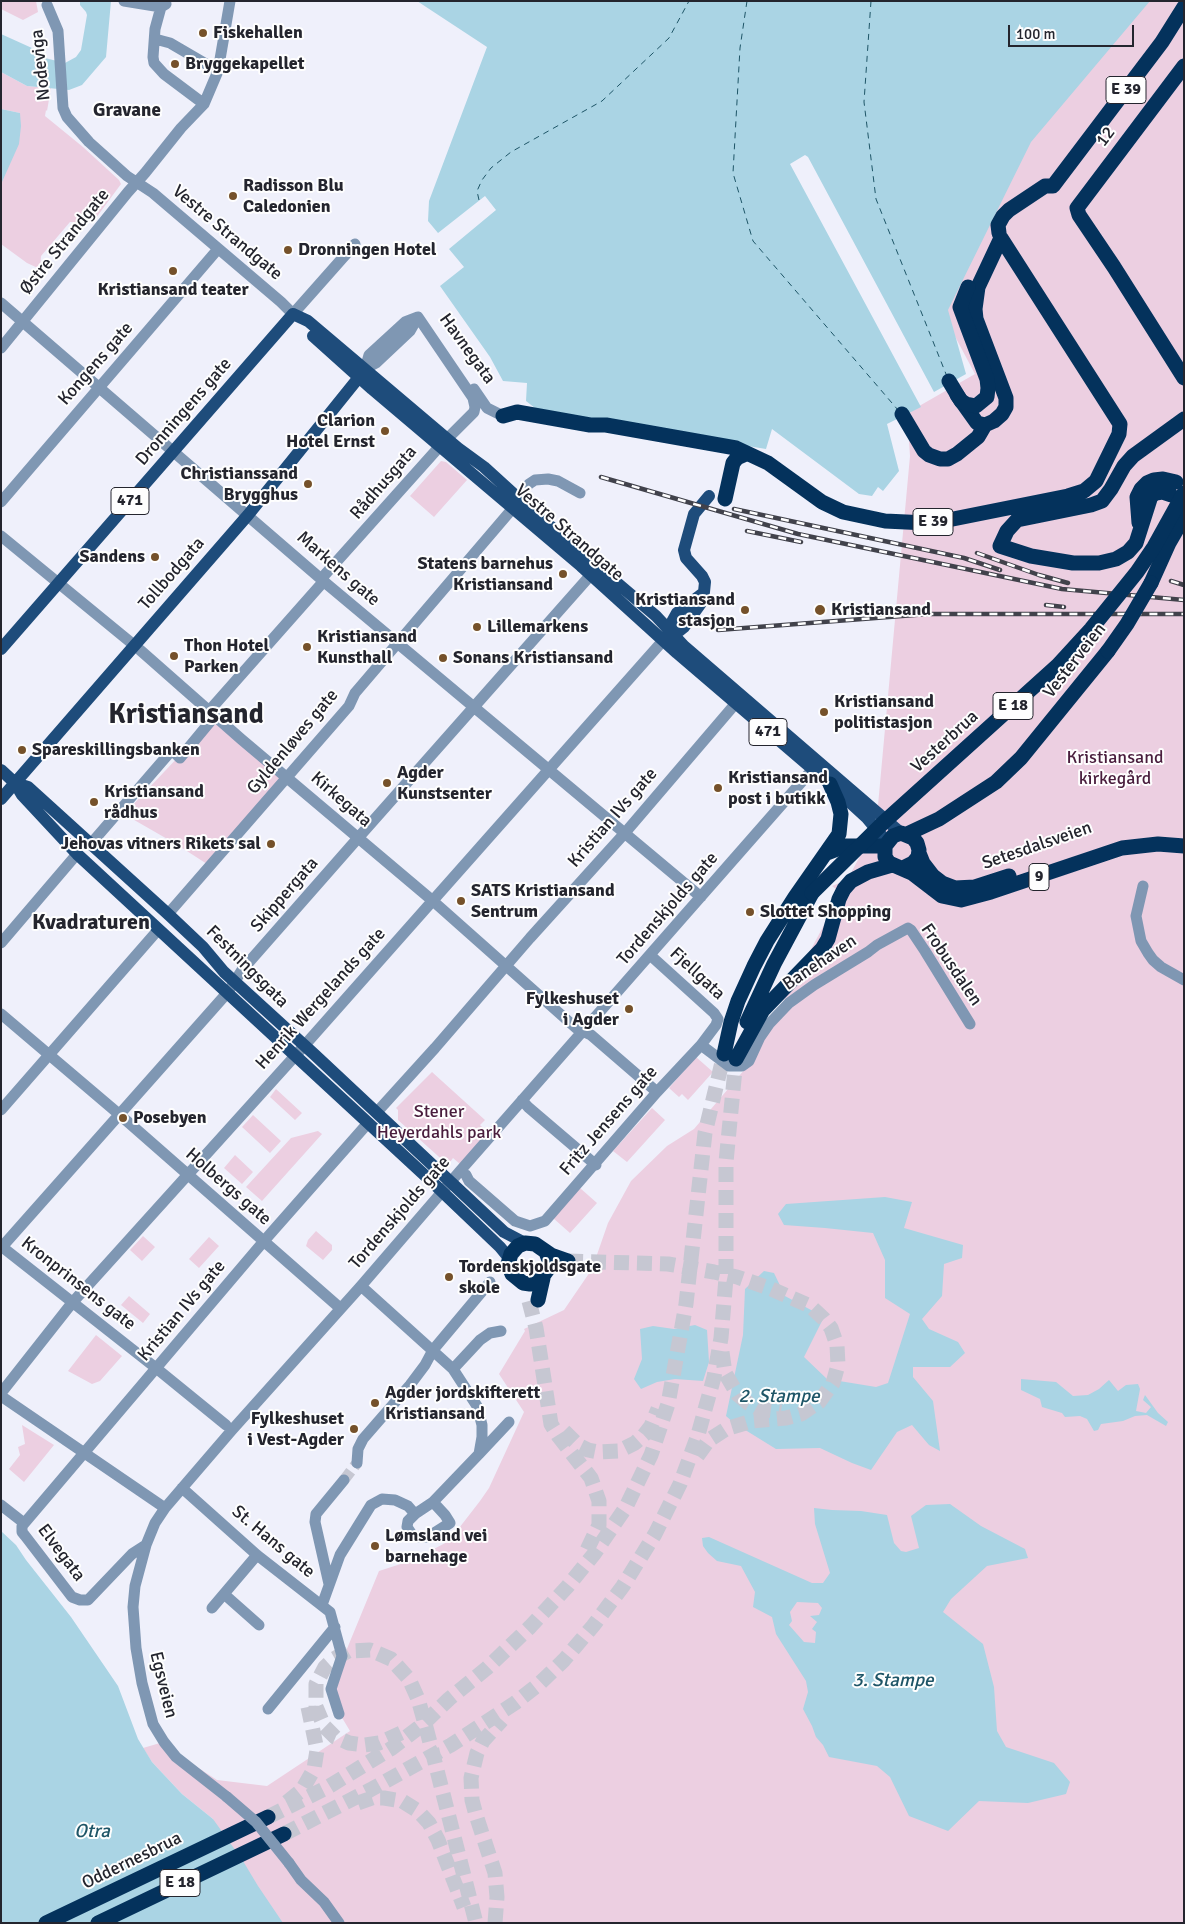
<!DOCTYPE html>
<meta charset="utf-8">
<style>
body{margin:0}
#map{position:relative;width:1185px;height:1924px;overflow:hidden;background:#eff0fb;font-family:Signika,sans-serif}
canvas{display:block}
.frame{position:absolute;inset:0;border:2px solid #24252e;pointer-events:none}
.scale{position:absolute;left:1008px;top:25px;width:126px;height:22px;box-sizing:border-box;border:2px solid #24252e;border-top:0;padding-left:6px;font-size:15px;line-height:18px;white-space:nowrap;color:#24252e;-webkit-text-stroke:4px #fefefe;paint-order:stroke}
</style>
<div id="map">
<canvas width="1185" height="1924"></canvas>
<div class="frame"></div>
<div class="scale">100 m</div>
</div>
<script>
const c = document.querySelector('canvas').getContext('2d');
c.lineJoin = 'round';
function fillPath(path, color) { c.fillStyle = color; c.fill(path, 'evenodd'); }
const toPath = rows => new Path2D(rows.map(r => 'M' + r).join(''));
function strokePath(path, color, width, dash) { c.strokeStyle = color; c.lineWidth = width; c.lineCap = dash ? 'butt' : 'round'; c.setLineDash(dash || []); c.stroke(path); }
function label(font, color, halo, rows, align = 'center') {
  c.font = font + ' Signika,sans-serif'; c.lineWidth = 4; c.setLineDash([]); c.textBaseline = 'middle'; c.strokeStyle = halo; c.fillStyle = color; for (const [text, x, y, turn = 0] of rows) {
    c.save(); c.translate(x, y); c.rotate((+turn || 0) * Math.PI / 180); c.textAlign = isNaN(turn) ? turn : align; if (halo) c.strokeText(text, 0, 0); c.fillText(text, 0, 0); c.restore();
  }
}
fillPath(toPath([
 [1,1,36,1,38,12,23,20,1,9],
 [1146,1,1184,1,1184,1923,231,1923,213,1819,182,1794,152,1762,143,1748,160,1743,217,1780,267,1786,350,1731,341,1716,332,1696,344,1656,379,1571,413,1560,449,1541,480,1501,489,1488,524,1412,499,1374,525,1331,524,1329,564,1310,592,1269,608,1223,631,1181,667,1146,694,1129,751,1062,841,893,832,886,847,880,876,827,910,456,907,413,975,374,941,310,1035,132],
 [1,72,27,86,51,88,47,111,46,110,45,116,83,147,119,180,121,184,93,222,70,222,41,256,40,269,27,263,1,244,1,182,20,113,1,109],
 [441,461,446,462,467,480,434,517,410,496],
 [215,718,287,779,207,864,176,844,129,817,134,811,130,808],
 [696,1057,713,1072,688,1100,682,1094,679,1097,669,1088],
 [432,1072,485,1120,480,1125,488,1133,460,1164,453,1158,448,1165,398,1120,398,1110,396,1108],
 [276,1089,302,1113,295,1120,270,1097],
 [652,1108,665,1120,627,1162,613,1151],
 [253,1115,281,1141,270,1153,242,1127],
 [318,1131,322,1134,262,1201,246,1187,291,1138],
 [235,1155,253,1172,242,1184,224,1168],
 [580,1188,597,1203,570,1233,553,1218],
 [316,1231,332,1245,332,1250,323,1260,306,1246,308,1240],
 [143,1236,155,1247,142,1261,130,1250],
 [209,1237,219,1246,199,1268,189,1259],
 [129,1296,150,1314,143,1323,121,1305],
 [96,1335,122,1356,100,1381,92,1384,68,1371],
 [22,1425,54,1445,24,1482,9,1469,20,1455,18,1447,25,1444]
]), '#eccfe1');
fillPath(toPath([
 [80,1,111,1,106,57,82,85,69,90,27,86,1,72,1,34,43,53,45,58,65,63,76,57,81,50,87,15,86,12,80,5],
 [417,1,1150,1,1031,142,948,310,966,374,934,392,808,157,805,155,790,164,921,407,887,424,899,471,883,491,878,487,872,496,859,494,772,429,766,449,540,412,526,401,527,383,503,381,490,357,440,286,464,267,449,249,496,210,485,196,438,233,428,221,429,201,487,47],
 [1,109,20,113,21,126,19,144,2,182],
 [885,1197,912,1202,904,1228,963,1245,962,1258,944,1264,942,1296,922,1319,929,1329,958,1342,965,1353,950,1367,913,1367,913,1377,933,1401,940,1451,929,1445,912,1425,897,1432,871,1470,852,1463,820,1448,776,1449,734,1423,726,1416,743,1335,745,1289,764,1271,774,1273,785,1296,824,1317,804,1357,827,1379,876,1387,888,1383,910,1314,885,1298,885,1260,873,1233,825,1228,784,1225,778,1214,786,1204],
 [695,1325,707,1330,709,1362,703,1381,675,1379,657,1382,641,1389,634,1379,642,1359,640,1329,653,1326,674,1329],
 [1021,1379,1056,1382,1073,1396,1088,1395,1099,1389,1109,1380,1118,1391,1126,1385,1138,1384,1140,1389,1136,1411,1146,1413,1151,1407,1143,1400,1145,1395,1158,1413,1168,1422,1166,1426,1147,1415,1135,1416,1123,1421,1101,1424,1098,1430,1094,1431,1087,1419,1080,1416,1065,1417,1062,1413,1042,1407,1040,1399,1021,1390],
 [950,1504,981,1526,1025,1549,1028,1558,987,1566,951,1599,943,1612,983,1644,994,1687,997,1731,1006,1747,1054,1763,1070,1782,1066,1794,1028,1803,979,1801,948,1831,909,1816,890,1777,877,1766,829,1757,823,1745,816,1737,812,1726,803,1709,808,1692,806,1681,776,1634,772,1617,753,1607,755,1592,741,1566,717,1561,708,1553,703,1546,702,1538,709,1537,812,1583,823,1583,830,1573,815,1524,814,1508,832,1510,861,1511,887,1515,894,1543,901,1551,906,1552,919,1548,911,1516,926,1505],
 [797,1602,818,1603,822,1608,819,1615,810,1616,817,1622,812,1629,816,1632,815,1643,804,1642,789,1625,792,1621,790,1612],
 [1,1531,16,1545,26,1560,71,1617,118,1686,138,1739,152,1762,182,1794,213,1819,243,1861,258,1886,283,1923,1,1923]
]), '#aad4e4');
strokePath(toPath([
 [747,1,740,48,733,173,753,241,898,410],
 [871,1,864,102,876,199,946,374],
 [479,200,477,191,482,180,491,168,511,152,602,101,669,38,689,1]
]), '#1e5567', 1, [6, 5]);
strokePath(toPath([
 [344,1480,357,1463]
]), '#c6c7d2', 11, [11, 5.5]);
strokePath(toPath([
 [568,1261,668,1264,714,1272,737,1277,769,1288,810,1306,824,1319,831,1328,837,1345,838,1365,833,1383,819,1402,801,1414,786,1418,752,1421,726,1429,709,1440,695,1459],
 [529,1301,536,1328,551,1424,559,1437,591,1478,599,1501,599,1525,587,1550],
 [722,1352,725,1373,738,1395,748,1403,759,1409,781,1412],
 [564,1431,578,1445,588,1450,598,1452,619,1451,635,1443,644,1435,651,1426,658,1409],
 [401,1733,379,1743,364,1745,349,1743,335,1737,324,1726,316,1707,316,1684,325,1667,334,1659,348,1651,370,1650,391,1659,409,1679,418,1699,427,1731,476,1923],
 [287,1802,302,1790,314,1769,317,1750,308,1707],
 [358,1803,372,1798,384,1798,402,1801,418,1811,429,1823,438,1840,464,1907],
 [268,1817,328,1787,392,1748,422,1725,449,1699,487,1668,530,1627,567,1587,594,1554,626,1507,651,1455,668,1404,686,1304,705,1133,724,1054],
 [284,1834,370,1790,451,1745,515,1703,539,1684,564,1660,593,1626,623,1586,655,1534,680,1484,698,1435,714,1377,721,1338,726,1278,726,1162,736,1059],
 [495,1923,497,1897,495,1873,476,1815,472,1800,471,1778,477,1753,483,1741,502,1720]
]), '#c6c7d2', 15, [15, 8]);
strokePath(toPath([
 [124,1,161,7,166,4],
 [166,1,161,7,155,29,153,57,154,63,164,74,204,104],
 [47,5,58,31,63,108,67,117,89,142,127,176,153,193,281,302,293,314,355,244],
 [155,39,170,43,218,71],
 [1,303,328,585,701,897],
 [1,348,128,192,145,173,181,128,204,104,218,71,230,1],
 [365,369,369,355,405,322,418,317],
 [365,369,376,363,410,331,418,317],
 [474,389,487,408,503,416],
 [1,502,218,249],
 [1,536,140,650,241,739,433,901,576,1028,591,1035,657,1092],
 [321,579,440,446,474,412,475,407,473,398,418,317],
 [209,711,324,581],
 [95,839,172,750,180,758,214,717],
 [1143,886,1136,916,1141,941,1148,953,1153,960,1161,967,1184,980],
 [168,914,349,706,355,693,513,508,523,491,529,484,535,480,548,479,558,481,580,493],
 [1,943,77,854],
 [1,1014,120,1115,340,1308],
 [701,1045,729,1066,742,1066,749,1061,760,1037,769,1024,789,1003,814,985,868,952,877,945,908,928,911,930,925,951,970,1024],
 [522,1100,528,1107,596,1165],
 [1,1110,158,930],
 [377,1112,435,1048,530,938,624,834,736,703],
 [466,1175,469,1181,515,1221,530,1226,545,1221,657,1092,701,1045,716,1025,718,1019,714,1013,650,955],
 [1,1246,156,1368,226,1425],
 [1,1248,228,992,242,970,358,838,596,569],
 [453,1369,480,1340,490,1333,501,1331],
 [1,1393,72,1303,304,1046,668,635],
 [1,1396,165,1508],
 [479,1454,509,1422],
 [357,1463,358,1449,363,1439,410,1385,425,1365,433,1350,490,1282],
 [182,1488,257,1555,330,1612,342,1656,331,1689,339,1714],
 [1,1505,24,1523],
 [415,1514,408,1521,407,1527,413,1536,418,1537,428,1537,450,1523,445,1515,433,1502],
 [146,1545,132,1554,88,1600,80,1600,72,1597,26,1537,22,1532,22,1526,264,1241,368,1123],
 [329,1584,315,1522,316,1514,344,1480],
 [224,1594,259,1625],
 [322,1605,340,1555,371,1505,382,1499,395,1500,408,1506,415,1514,433,1502,479,1454,482,1437,482,1425,477,1406,453,1369,361,1286],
 [212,1608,257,1555],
 [268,1709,335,1627],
 [227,1797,176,1757,164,1742,153,1724,142,1683,136,1648,133,1607,135,1586,146,1545,155,1523,165,1508,232,1430,361,1286,460,1171,812,770],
 [289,1863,301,1880,324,1902,339,1923]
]), '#7f97b3', 11);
strokePath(toPath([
 [293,314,308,321,458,448,484,467,529,508,656,616,684,646,901,833],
 [313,336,372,389,581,566,677,653,830,784,866,817,887,842],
 [671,632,679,631,684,627,701,603,704,592,705,582,702,576,686,558,684,550,694,514,709,496],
 [671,632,672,622,677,613,702,594],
 [1,649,293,314],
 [1,770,15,783,22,795,77,854,432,1182,500,1247,509,1258],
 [15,783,28,787,168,914,203,947,224,972,315,1055,504,1232,525,1243],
 [1,799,248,515,364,371]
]), '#1e4c7b', 12);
strokePath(toPath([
 [1184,66,1077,208,1079,215,1114,267,1184,378],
 [999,233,998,225,1003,216,1009,210,1045,186,1053,186,1162,42,1184,7],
 [957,395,977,423,985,425,994,421,1002,414,1006,407,1006,398,976,319,975,309,978,287,1001,238],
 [902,414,924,451,929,455,940,459,948,459,957,454,978,437,985,425],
 [503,416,517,412,590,425,606,425,736,448,768,463,822,502,843,512,885,521,927,523,943,521,1068,496,1084,491,1096,481,1119,434,1120,424,1001,238],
 [1171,495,1162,492,1156,493,1151,496,1136,543,1128,552,1116,559,1099,563,1073,563,1031,556,1000,546,1007,531,1017,520,1091,505,1102,501,1111,489,1124,466,1133,456,1184,419],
 [725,499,733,463,737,458,746,454],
 [1139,523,1137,497,1141,489,1147,483,1154,480,1163,479,1176,482],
 [1151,583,1169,543,1184,517],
 [907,834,939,819,996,782,1021,758,1108,651],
 [827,853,845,846,885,846],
 [919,853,923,863,933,876,942,883,955,888,975,887,1009,876],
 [903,868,913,863,918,857,919,850,917,843,913,838,901,833,893,836,885,846,885,857,889,863,912,873,942,896,961,900,991,892,1122,848,1158,844,1184,846],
 [747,1022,774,964,812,893],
 [724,1054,731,1022,738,1001,754,966,767,941,795,897,839,834,841,814,838,802,830,784],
 [736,1059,763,1010,822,949,828,939,839,899,844,889,851,881,868,872,892,865],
 [546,1252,549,1260,548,1269,540,1280,530,1284,523,1283,512,1274,508,1264,511,1254,518,1246,525,1243,535,1244,551,1255,568,1261],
 [538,1300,543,1278],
 [46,1923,268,1817],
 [98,1923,284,1834]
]), '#04325c', 15);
const rail = toPath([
 [601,477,798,534,1062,589,1184,600],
 [734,509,964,558,1000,570],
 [747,531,801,542],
 [977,553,1039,575,1068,583],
 [1171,581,1184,585],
 [1046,605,1064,607],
 [718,630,928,614,1184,614]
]);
strokePath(rail, '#41424b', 4.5);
strokePath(rail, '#fefefe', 2.5, [8]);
strokePath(toPath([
 [227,1797,256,1822,289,1863]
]), '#7f97b3', 11);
strokePath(toPath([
 [949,381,961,401,966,404,976,406,987,397,988,388,987,379,960,307,968,287],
 [1108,651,1127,624,1151,583],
 [812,893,884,822,1058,665,1091,629,1137,572,1154,547,1184,493]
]), '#04325c', 15);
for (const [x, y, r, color] of [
 [203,33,5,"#75512a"],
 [175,64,5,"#75512a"],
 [233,196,5,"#75512a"],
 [288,250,5,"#75512a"],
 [173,271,5,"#75512a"],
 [385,431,5,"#75512a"],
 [308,484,5,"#75512a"],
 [155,557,5,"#75512a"],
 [563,574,5,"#75512a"],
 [745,610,5,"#75512a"],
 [820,610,6,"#75512a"],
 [477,627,5,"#75512a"],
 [307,647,5,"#75512a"],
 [174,656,5,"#75512a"],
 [443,658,5,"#75512a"],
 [824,712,5,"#75512a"],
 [22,750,5,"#75512a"],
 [387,783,5,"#75512a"],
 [718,788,5,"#75512a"],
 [94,802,5,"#75512a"],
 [271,844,5,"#75512a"],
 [461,901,5,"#75512a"],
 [750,912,5,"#75512a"],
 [629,1009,5,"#75512a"],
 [123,1118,5,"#75512a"],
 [449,1277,5,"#75512a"],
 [375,1403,5,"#75512a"],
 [354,1429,5,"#75512a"],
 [375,1546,5,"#75512a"]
]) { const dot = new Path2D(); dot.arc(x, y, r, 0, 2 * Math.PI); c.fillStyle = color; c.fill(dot); strokePath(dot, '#fefefe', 2); }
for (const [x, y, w] of [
 [1126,90,40],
 [130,501,38],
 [933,522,40],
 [1013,706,40],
 [768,732,38],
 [1039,877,20],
 [180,1883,40]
]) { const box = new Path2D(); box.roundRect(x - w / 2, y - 13.5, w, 27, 4); c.fillStyle = '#fefefe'; c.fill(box); strokePath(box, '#24252e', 1); }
label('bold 16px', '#24252e', null, [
 ["E 39",1126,90],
 ["471",130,501],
 ["E 39",933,522],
 ["E 18",1013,706],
 ["471",768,732],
 ["9",1039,877],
 ["E 18",180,1883]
]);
label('bold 18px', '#24252e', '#fefefe', [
 ["Fiskehallen",213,33],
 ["Bryggekapellet",185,64],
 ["Radisson Blu",243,186],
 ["Caledonien",243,207],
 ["Dronningen Hotel",298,250],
 ["Kristiansand teater",173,290,"center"],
 ["Clarion",375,421,"right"],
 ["Hotel Ernst",375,442,"right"],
 ["Christianssand",298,474,"right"],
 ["Brygghus",298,495,"right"],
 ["Sandens",145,557,"right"],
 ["Statens barnehus",553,564,"right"],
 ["Kristiansand",553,585,"right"],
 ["Kristiansand",735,600,"right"],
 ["stasjon",735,621,"right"],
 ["Kristiansand",831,610],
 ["Lillemarkens",487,627],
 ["Kristiansand",317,637],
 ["Kunsthall",317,658],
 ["Thon Hotel",184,646],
 ["Parken",184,667],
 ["Sonans Kristiansand",453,658],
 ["Kristiansand",834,702],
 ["politistasjon",834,723],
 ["Spareskillingsbanken",32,750],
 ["Agder",397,773],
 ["Kunstsenter",397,794],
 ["Kristiansand",728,778],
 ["post i butikk",728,799],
 ["Kristiansand",104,792],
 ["rådhus",104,813],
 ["Jehovas vitners Rikets sal",261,844,"right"],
 ["SATS Kristiansand",471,891],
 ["Sentrum",471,912],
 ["Slottet Shopping",760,912],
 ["Fylkeshuset",619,999,"right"],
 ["i Agder",619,1020,"right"],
 ["Posebyen",133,1118],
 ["Tordenskjoldsgate",459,1267],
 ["skole",459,1288],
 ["Agder jordskifterett",385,1393],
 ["Kristiansand",385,1414],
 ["Fylkeshuset",344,1419,"right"],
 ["i Vest-Agder",344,1440,"right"],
 ["Lømsland vei",385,1536],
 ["barnehage",385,1557]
], 'left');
label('18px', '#24252e', '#fefefe', [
 ["Nodeviga",41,65,-96],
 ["12",1106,137,-53],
 ["Vestre Strandgate",227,233,40],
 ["Østre Strandgate",65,242,-51],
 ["Havnegata",467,349,54],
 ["Kongens gate",96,364,-49],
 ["Dronningens gate",184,412,-49],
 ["Rådhusgata",384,483,-49],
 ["Vestre Strandgate",569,533,41],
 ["Markens gate",338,569,41],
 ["Tollbodgata",172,574,-49],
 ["Vesterveien",1075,661,-52],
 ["Gyldenløves gate",293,742,-50],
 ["Vesterbrua",945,742,-42],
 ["Kirkegata",341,800,41],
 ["Kristian IVs gate",613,818,-49],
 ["Setesdalsveien",1037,846,-19],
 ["Skippergata",285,895,-49],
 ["Tordenskjolds gate",668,909,-49],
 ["Banehaven",820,963,-34],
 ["Frobusdalen",951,965,56],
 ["Festningsgata",247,967,45],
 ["Fjellgata",697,974,43],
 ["Henrik Wergelands gate",321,999,-48],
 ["Fritz Jensens gate",609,1121,-49],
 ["Holbergs gate",228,1187,41],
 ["Tordenskjolds gate",400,1213,-49],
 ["Kronprinsens gate",78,1284,38],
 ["Kristian IVs gate",182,1311,-50],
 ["St. Hans gate",273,1542,40],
 ["Elvegata",61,1553,53],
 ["Egsveien",163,1685,76],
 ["Oddernesbrua",132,1861,-26]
]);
label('18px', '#491d3d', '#fefefe', [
 ["Kristiansand",1115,758],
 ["kirkegård",1115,779],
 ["Stener",439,1112],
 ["Heyerdahls park",439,1133]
]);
label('bold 19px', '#24252e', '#fefefe', [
 ["Gravane",127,111]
]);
label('italic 19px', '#1e5567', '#fefefe', [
 ["2. Stampe",779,1397],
 ["3. Stampe",893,1681],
 ["Otra",92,1832]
]);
label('bold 22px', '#24252e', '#fefefe', [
 ["Kvadraturen",91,923]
]);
label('bold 28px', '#24252e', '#fefefe', [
 ["Kristiansand",186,716]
]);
</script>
